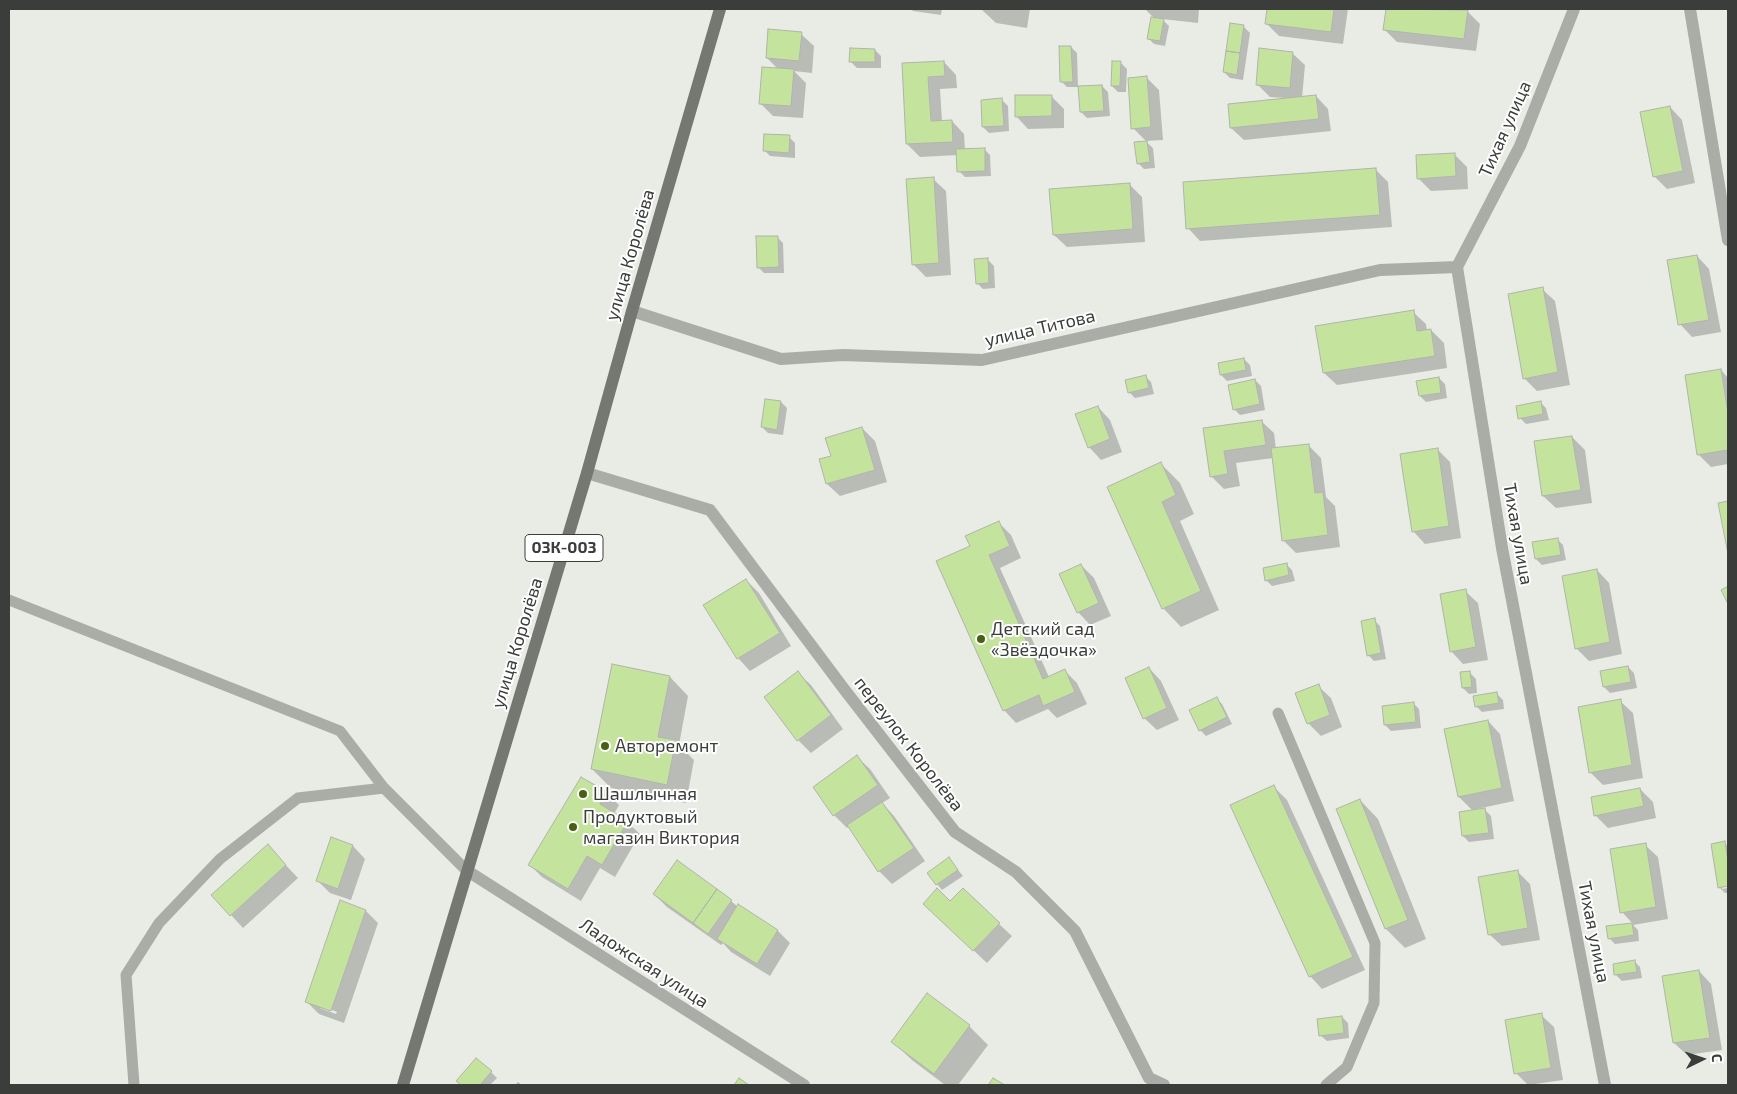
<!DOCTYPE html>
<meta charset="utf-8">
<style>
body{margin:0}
#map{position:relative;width:1737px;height:1094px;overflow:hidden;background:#e8ece4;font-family:"Exo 2",sans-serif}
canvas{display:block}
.frame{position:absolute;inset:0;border:10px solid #3b3d3a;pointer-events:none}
.north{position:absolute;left:1677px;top:1034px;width:50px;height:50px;-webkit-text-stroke:4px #fff;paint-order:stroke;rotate:86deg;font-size:14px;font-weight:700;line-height:20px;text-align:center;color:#3b3d3a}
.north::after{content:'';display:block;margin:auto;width:18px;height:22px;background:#3b3d3a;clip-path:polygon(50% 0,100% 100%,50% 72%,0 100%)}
</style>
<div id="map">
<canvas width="1737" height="1094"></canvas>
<div class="frame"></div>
<div class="north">С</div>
</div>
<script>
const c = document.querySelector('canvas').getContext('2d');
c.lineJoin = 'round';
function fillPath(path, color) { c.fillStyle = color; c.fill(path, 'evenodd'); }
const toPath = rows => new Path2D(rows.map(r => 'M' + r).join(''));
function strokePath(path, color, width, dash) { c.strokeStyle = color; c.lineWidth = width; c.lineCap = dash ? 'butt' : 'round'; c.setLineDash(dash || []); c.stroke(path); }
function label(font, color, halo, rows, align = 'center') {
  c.font = font + ' "Exo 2",sans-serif'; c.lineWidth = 4; c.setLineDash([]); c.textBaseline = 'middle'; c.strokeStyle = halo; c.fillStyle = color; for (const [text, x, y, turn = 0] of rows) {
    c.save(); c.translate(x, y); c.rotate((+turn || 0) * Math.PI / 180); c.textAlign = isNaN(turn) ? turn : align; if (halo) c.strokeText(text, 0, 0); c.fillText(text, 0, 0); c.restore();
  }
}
fillPath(toPath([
 [911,9,942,9,941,15,913,11],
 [981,9,1030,9,1027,28,996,23],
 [1145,9,1199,9,1198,23,1162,19,1169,26,1165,46,1154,44,1148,38,1155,19],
 [1268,9,1348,9,1343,44,1279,36,1266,23],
 [1387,9,1447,9,1467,11,1480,24,1476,51,1397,42,1384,29],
 [1231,25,1244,27,1250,33,1243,80,1230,78,1224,72],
 [801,34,814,46,812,73,794,71,806,83,803,118,773,116,760,103,779,70,767,58],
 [1071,47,1077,53,1078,87,1067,87,1061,81],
 [875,50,881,56,881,68,857,68,851,62],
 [1292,53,1305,65,1302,98,1316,96,1328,109,1331,131,1244,140,1231,128,1285,98,1270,97,1257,84],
 [944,62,956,75,957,88,940,89,942,121,952,121,964,134,965,150,984,149,990,155,991,176,965,177,959,171,958,155,920,157,907,144,903,64],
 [1113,62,1121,63,1127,69,1126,92,1118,92,1112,86],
 [1147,78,1159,90,1163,140,1145,141,1153,148,1155,168,1144,169,1138,163,1147,142,1133,128],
 [1102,86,1108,92,1110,116,1087,118,1081,112],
 [1051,96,1064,109,1064,128,1028,129,1016,116],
 [1002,100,1008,106,1009,131,989,133,983,127],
 [1670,107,1682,120,1695,183,1667,189,1654,176],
 [789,137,795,143,795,158,770,156,764,150],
 [1454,154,1467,167,1468,189,1431,191,1418,178],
 [1376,170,1388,182,1392,227,1200,241,1188,228],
 [933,179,946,191,951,275,926,277,913,264],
 [1129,184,1142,197,1145,242,1067,247,1054,235],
 [777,237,783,243,784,273,764,273,758,267],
 [1697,256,1709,269,1721,332,1692,337,1680,324],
 [988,260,994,266,995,288,983,289,977,283],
 [1542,289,1555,301,1570,385,1537,391,1524,378],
 [1413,312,1426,324,1427,331,1431,330,1444,343,1447,368,1337,385,1324,373],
 [1244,359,1250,365,1252,376,1227,381,1221,375,1220,364],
 [1721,370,1728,378,1728,464,1711,467,1699,455],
 [1145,376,1151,382,1154,394,1135,398,1129,392],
 [1439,378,1445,384,1447,398,1426,402,1420,396],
 [1255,380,1261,386,1265,410,1240,415,1234,409],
 [766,400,781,402,787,408,783,435,768,433,762,427],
 [1540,402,1546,408,1549,420,1526,424,1520,418],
 [1098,407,1110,420,1122,452,1101,460,1089,447],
 [1261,421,1274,433,1276,449,1308,445,1321,458,1326,497,1335,506,1340,547,1296,553,1283,540,1273,458,1236,463,1240,486,1224,489,1211,476,1204,429],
 [862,428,875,441,887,482,840,496,827,484,832,457],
 [1572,437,1585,450,1592,503,1556,508,1543,496],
 [1437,449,1450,462,1461,538,1425,544,1413,531],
 [1161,464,1180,483,1194,514,1180,521,1219,610,1181,627,1163,608],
 [998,522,1011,535,1021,558,1000,568,1049,677,1064,670,1077,683,1087,704,1057,718,1048,709,1016,723,1004,710,972,547],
 [1557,539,1563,545,1566,560,1542,565,1536,559],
 [1286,564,1292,570,1295,581,1272,586,1266,580],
 [1081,565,1094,578,1111,616,1090,625,1078,612],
 [1597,570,1609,583,1622,654,1589,661,1576,648],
 [746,580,759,593,791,646,750,671,738,658],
 [1465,591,1478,603,1488,660,1463,664,1451,651],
 [1374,620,1380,626,1386,659,1374,661,1368,655],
 [1628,667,1634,673,1637,688,1610,693,1604,687],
 [1149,668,1161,681,1179,720,1157,730,1144,718],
 [798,673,811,685,843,729,811,753,798,740,766,697],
 [1470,673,1476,679,1477,693,1469,694,1463,688],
 [670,677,688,696,679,745,694,760,686,803,611,788,592,769],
 [1318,686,1331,698,1342,727,1321,736,1308,723],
 [1497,694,1503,700,1504,709,1482,712,1476,706],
 [1216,698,1222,704,1232,724,1206,736,1200,730],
 [1620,701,1633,713,1643,778,1603,785,1590,772],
 [1413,703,1419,709,1421,728,1391,731,1385,725,1384,707],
 [1488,721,1500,734,1514,801,1472,810,1459,797],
 [857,757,870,769,890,798,882,803,894,816,925,861,892,884,879,871,849,826,847,828,834,815,814,787],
 [1274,787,1287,800,1365,970,1322,989,1310,976],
 [1640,789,1653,802,1656,818,1608,828,1595,815],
 [606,793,619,805,614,814,627,822,640,834,615,877,600,868,581,901,542,877,530,865],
 [1360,800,1378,819,1426,939,1405,948,1386,929,1338,809],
 [1485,810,1491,816,1494,839,1469,842,1463,836],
 [332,839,353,846,365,859,351,900,330,893,318,881],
 [1724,843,1728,846,1728,885,1722,886,1722,889,1728,888,1728,893,1725,893,1719,887],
 [1645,845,1658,857,1668,919,1633,925,1638,930,1639,941,1615,944,1609,938,1608,927,1633,924,1622,912],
 [280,859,298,878,243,928,231,915],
 [949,859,963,876,942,890,937,884],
 [1518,872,1530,884,1540,940,1502,946,1489,934],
 [654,894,731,901,738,907,778,931,790,943,770,976,731,952,723,943,721,945,667,907],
 [341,902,366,911,378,923,344,1023,319,1014,306,1001],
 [320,1005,337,1012,336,1014,320,1008],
 [950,903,999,924,1012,936,987,963,937,916],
 [1634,961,1640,967,1642,978,1622,981,1616,975,1614,965],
 [1699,971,1711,984,1722,1050,1687,1055,1674,1043],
 [1541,1015,1554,1027,1563,1080,1528,1085,1516,1073],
 [1342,1017,1348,1023,1349,1038,1327,1041,1320,1035],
 [969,1026,988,1045,958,1085,945,1085,912,1060,893,1042],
 [491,1072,497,1078,490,1085,462,1085,458,1081],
 [518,1082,522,1085,515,1085]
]), '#0003');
const building = toPath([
 [1267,9,1334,9,1331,32,1265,24,1267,9],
 [1386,9,1468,10,1464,39,1383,30,1386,9],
 [1151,17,1164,19,1160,41,1147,39,1151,17],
 [1230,23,1244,25,1240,53,1226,51,1230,23],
 [768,29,802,32,799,61,766,58,768,29],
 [1059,46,1071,46,1073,82,1060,82,1059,46],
 [850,48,875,49,875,62,849,62,850,48],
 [1259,48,1293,52,1290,88,1256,85,1259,48],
 [1226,51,1240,53,1237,75,1223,72,1226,51],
 [944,61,945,76,928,77,931,121,952,120,953,142,906,144,902,63,944,61],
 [1112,61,1121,61,1120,86,1111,86,1112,61],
 [762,67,794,69,791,106,759,104,762,67],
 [1147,76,1151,127,1131,129,1128,78,1147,76],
 [1102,85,1104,111,1080,112,1078,86,1102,85],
 [1015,95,1052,95,1052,116,1015,117,1015,95],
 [1316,95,1319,119,1230,128,1228,104,1316,95],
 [1002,98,1004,126,982,127,981,100,1002,98],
 [1670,106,1683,171,1653,177,1640,112,1670,106],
 [764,134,790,135,789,153,763,151,764,134],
 [1147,141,1150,162,1137,164,1134,142,1147,141],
 [985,148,985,171,957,172,956,149,985,148],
 [1455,153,1456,176,1417,179,1416,155,1455,153],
 [1376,168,1380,215,1186,229,1183,182,1376,168],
 [934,177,939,263,912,265,906,179,934,177],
 [1130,183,1133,229,1053,235,1049,189,1130,183],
 [756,236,778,236,779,267,757,268,756,236],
 [1697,255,1709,320,1678,325,1667,260,1697,255],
 [988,258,989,283,976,284,974,259,988,258],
 [1543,287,1558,372,1523,379,1508,294,1543,287],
 [1414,310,1417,331,1431,329,1435,356,1323,373,1315,326,1414,310],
 [1244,358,1246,370,1220,375,1218,363,1244,358],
 [1721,369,1728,413,1728,450,1697,455,1685,375,1721,369],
 [1146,375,1149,388,1128,393,1125,380,1146,375],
 [1439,377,1441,393,1419,396,1416,381,1439,377],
 [1255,379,1260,404,1233,410,1228,385,1255,379],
 [765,399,781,401,777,430,761,427,765,399],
 [1541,401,1543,414,1518,419,1516,406,1541,401],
 [1098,406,1110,439,1088,448,1075,414,1098,406],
 [1262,420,1266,445,1224,451,1228,474,1210,477,1203,428,1262,420],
 [862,427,875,470,826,484,819,459,831,456,825,438,862,427],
 [1572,436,1581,490,1542,496,1534,441,1572,436],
 [1309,444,1315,493,1323,492,1328,535,1282,541,1271,448,1309,444],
 [1438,448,1449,526,1412,532,1400,454,1438,448],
 [1161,462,1176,495,1162,502,1201,591,1162,609,1107,487,1161,462],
 [1728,501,1728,554,1718,503,1728,501],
 [999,521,1010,546,989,555,1043,679,1065,669,1075,692,1043,706,1039,695,1003,711,936,561,970,546,965,536,999,521],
 [1558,538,1561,555,1535,559,1532,542,1558,538],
 [1287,563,1289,575,1265,581,1263,568,1287,563],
 [1081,564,1099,603,1077,613,1059,574,1081,564],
 [1597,569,1610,642,1575,649,1562,576,1597,569],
 [746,579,780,633,737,659,703,605,746,579],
 [1728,586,1728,604,1721,590,1728,586],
 [1466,589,1476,647,1450,652,1440,594,1466,589],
 [1375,618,1381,653,1367,656,1361,621,1375,618],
 [612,664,670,676,658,737,676,740,667,785,591,769,612,664],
 [1628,666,1631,682,1603,687,1600,671,1628,666],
 [1149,667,1167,708,1143,719,1125,678,1149,667],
 [798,671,831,715,797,741,764,697,798,671],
 [1470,671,1472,687,1462,688,1460,672,1470,671],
 [1319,684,1330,715,1307,724,1295,693,1319,684],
 [1497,692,1499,703,1475,707,1473,696,1497,692],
 [1217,697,1227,717,1199,731,1189,710,1217,697],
 [1621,699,1632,765,1589,773,1578,707,1621,699],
 [1414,702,1416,722,1384,725,1382,706,1414,702],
 [1488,720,1502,788,1458,797,1444,729,1488,720],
 [857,755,878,785,833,816,813,787,857,755],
 [581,777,607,792,600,804,628,821,602,865,587,856,568,889,528,865,581,777],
 [1274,785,1353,957,1309,977,1230,805,1274,785],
 [1640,788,1644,806,1594,816,1591,797,1640,788],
 [1360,799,1408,920,1385,929,1336,809,1360,799],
 [882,802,914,848,878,872,847,825,882,802],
 [1485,808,1489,833,1462,836,1459,812,1485,808],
 [331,837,353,845,338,889,316,881,331,837],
 [1725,841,1728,861,1728,886,1718,888,1711,844,1725,841],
 [1646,843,1656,907,1620,913,1610,849,1646,843],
 [268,844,286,865,230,916,211,895,268,844],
 [949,857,958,870,936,885,927,873,949,857],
 [677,860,717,889,693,923,653,894,677,860],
 [1518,870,1528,928,1488,935,1478,877,1518,870],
 [937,888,950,901,963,888,1000,923,973,951,923,904,937,888],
 [717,889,732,900,708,934,693,923,717,889],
 [340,900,366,910,331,1011,305,1002,340,900],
 [738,904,778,930,757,964,717,939,738,904],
 [1632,923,1634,935,1608,939,1606,926,1632,923],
 [1635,960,1637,972,1614,975,1613,964,1635,960],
 [1699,970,1710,1038,1673,1043,1662,976,1699,970],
 [927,993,970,1025,934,1074,891,1042,927,993],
 [1542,1013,1551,1068,1514,1074,1505,1020,1542,1013],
 [1342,1016,1344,1033,1319,1036,1317,1019,1342,1016],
 [476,1058,492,1071,480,1085,461,1085,456,1081,476,1058],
 [739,1078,749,1085,734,1085,739,1078],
 [993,1078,1005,1085,988,1085,993,1078]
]);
fillPath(building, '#c4e39c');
strokePath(building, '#b0b4ad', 1);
strokePath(toPath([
 [9,600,340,731,384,788,466,870],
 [1278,713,1375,943,1374,1003,1347,1067,1326,1085],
 [134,1085,126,975,159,923,220,859,298,798,384,788]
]), '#aaaca8', 11);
strokePath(toPath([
 [1574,9,1520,146,1457,267,1502,548,1605,1085],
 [1690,9,1728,240],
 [632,311,781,359,843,355,982,360,1380,270,1457,267],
 [587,473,710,510,844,689,955,832,1016,872,1075,931,1149,1078,1164,1085],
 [466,870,804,1085]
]), '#aaaca8', 12);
strokePath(toPath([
 [403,1085,587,473,632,311,720,9]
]), '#757772', 12);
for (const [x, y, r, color] of [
 [981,639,5,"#456111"],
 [605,746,5,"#456111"],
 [583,794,5,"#456111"],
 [573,827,5,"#456111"]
]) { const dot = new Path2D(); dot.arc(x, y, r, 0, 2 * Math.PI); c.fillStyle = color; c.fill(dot); strokePath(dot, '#fff', 2); }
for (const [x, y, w] of [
 [564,548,78]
]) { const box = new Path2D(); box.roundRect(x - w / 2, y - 13.5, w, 27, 4); c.fillStyle = '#fff'; c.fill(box); strokePath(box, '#3b3d3a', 1); }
label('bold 16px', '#3b3d3a', null, [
 ["03К-003",564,548]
]);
label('18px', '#3b3d3a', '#fff', [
 ["Тихая улица",1505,129,-66],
 ["улица Королёва",630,255,-74],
 ["улица Титова",1040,328,-13],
 ["Тихая улица",1518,534,80],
 ["улица Королёва",517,643,-73],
 ["переулок Королёва",909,744,52],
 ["Тихая улица",1594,932,79],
 ["Ладожская улица",644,963,33]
]);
label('18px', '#3b3d3a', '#fff', [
 ["Детский сад",991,629],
 ["«Звёздочка»",991,650],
 ["Авторемонт",615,746],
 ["Шашлычная",593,794],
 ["Продуктовый",583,817],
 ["магазин Виктория",583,838]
], 'left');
</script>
